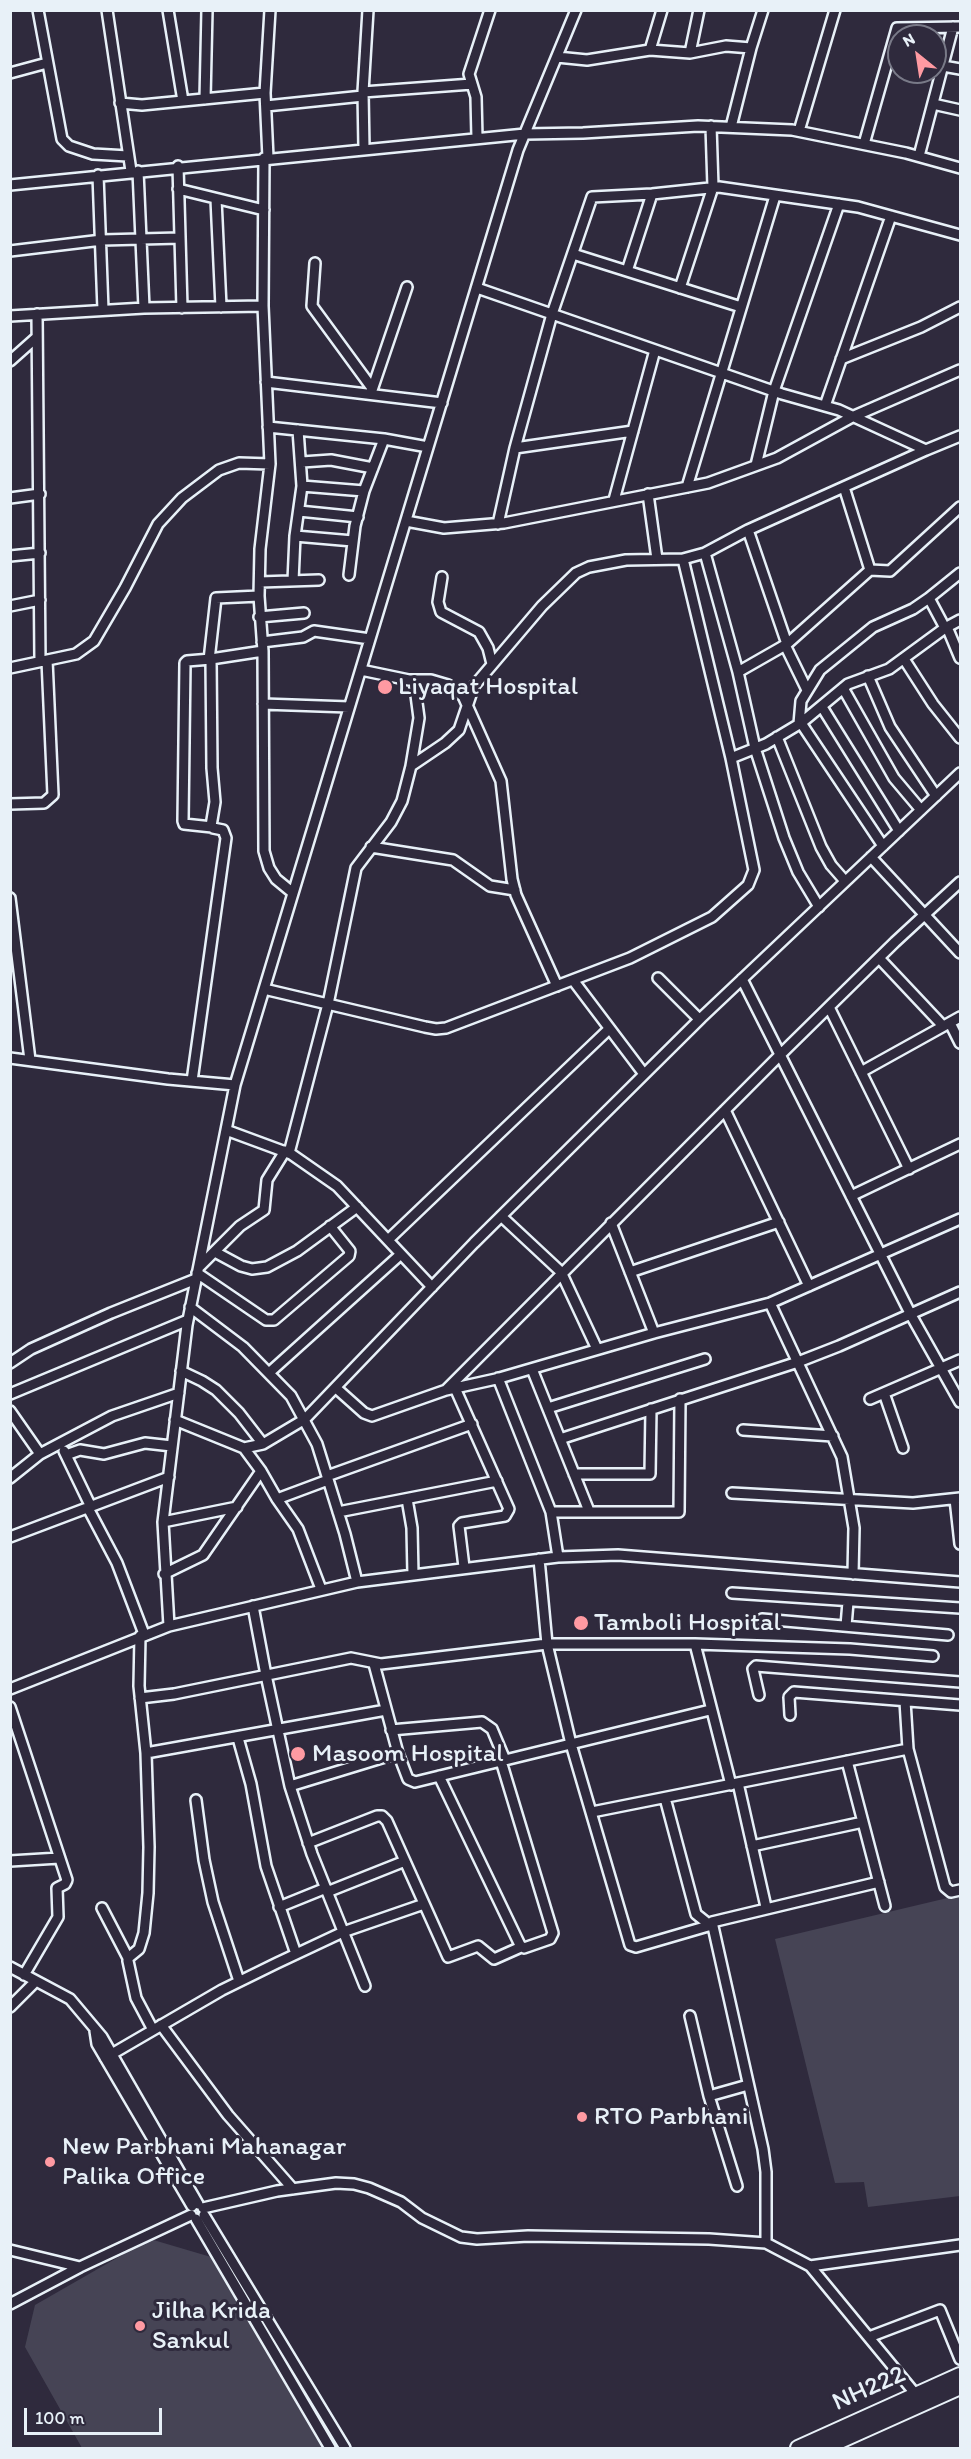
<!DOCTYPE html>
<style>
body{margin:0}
#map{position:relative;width:971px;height:2459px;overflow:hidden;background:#2f2a3d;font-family:Itim,sans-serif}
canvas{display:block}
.frame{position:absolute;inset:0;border:12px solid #e8f1f8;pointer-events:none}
.north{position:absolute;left:887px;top:24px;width:60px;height:60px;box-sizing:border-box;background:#2f2a3d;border:2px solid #797a88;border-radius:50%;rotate:330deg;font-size:16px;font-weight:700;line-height:24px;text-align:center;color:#e8f1f8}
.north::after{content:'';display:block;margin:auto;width:21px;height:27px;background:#ff9aa2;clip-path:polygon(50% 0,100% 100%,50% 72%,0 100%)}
.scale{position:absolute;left:24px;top:2408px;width:138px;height:27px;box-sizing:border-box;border:3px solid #e8f1f8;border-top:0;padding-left:8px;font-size:18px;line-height:21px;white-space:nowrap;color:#e8f1f8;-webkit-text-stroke:4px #2f2a3d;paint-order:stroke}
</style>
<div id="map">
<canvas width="971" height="2459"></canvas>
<div class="frame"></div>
<div class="north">N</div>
<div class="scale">100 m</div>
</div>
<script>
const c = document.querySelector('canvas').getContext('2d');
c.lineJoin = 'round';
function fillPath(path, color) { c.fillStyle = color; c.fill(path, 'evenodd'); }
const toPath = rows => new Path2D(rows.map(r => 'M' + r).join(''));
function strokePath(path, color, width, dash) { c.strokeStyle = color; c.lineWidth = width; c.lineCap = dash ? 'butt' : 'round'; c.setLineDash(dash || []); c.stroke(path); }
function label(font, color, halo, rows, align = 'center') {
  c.font = font + ' Itim,sans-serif'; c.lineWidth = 6; c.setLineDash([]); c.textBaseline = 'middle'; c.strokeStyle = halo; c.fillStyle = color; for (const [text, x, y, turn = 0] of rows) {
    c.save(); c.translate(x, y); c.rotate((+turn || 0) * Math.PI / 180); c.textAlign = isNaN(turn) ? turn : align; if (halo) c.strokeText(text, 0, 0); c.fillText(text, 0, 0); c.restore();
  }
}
fillPath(toPath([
 [960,1895,960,2196,868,2207,864,2182,835,2183,775,1939],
 [150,2239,211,2257,322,2448,82,2448,25,2347,35,2305]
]), '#464455');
const minor = toPath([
 [38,10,62,139,69,146,93,154,128,156],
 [107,10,131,171],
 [168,10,183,101],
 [576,10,518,150,235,1085,187,1325,163,1522,169,1626,357,1582,558,1557,618,1555,960,1582],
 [650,50,662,10],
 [690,53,699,10],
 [557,57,587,60,650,50,690,53,726,46,751,48],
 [943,66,960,69],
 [10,73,47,63],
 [363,92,472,84],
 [205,99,207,10],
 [120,103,142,105,265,93],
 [933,104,960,110],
 [266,106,363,96],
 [731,127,751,48,763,10],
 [799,131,835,10],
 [477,138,476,97,469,74,490,10],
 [864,144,897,28,960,27],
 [364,149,363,92,368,10],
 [919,156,953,27],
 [264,158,263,306,270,464,260,549,259,596,263,651,264,851,269,868,276,879,293,893],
 [268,158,265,93,270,10],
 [178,166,182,308],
 [138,171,144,308],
 [98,175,103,310],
 [10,185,525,134,583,133,698,126,792,130,906,153,960,168],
 [178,189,264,210],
 [216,199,221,307],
 [10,251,102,240,180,238],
 [573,254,741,307],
 [315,263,312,306,372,388],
 [627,271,652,194],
 [477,288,782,394,839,410,926,450,960,436],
 [680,288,713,187,711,126],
 [37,314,40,661],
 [10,316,144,308,263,306],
 [841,359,921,327,960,307],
 [10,361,37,337],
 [266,382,442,403],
 [371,393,407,287],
 [825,406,891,216],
 [268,427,384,439,428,447],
 [515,448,633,431],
 [302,462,331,460,373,468],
 [756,465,774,391,839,204],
 [302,486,364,491],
 [687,487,775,196],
 [648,494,657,559],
 [10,498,40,494],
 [614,500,655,350],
 [299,511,358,517],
 [406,521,444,528,504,523,708,483,777,458,852,417,960,370],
 [498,524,515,448,552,314,592,197,652,194,719,187,858,207,960,235],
 [748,530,787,644,738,672,705,553,748,530,926,450],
 [295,536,353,541],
 [10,556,40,553],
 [870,570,890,571,960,507],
 [349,575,355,526,364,491,384,439],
 [442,577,438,602,441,612,479,632,488,648,492,664],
 [293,581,295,536,302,486,298,430],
 [260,582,319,580],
 [10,606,40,600],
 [259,617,304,613],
 [947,627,960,658],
 [945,628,929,598,960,573],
 [262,642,303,637,314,631,370,639],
 [787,644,870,570,844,487],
 [785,645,807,690],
 [211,659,187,661,185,663,183,821,184,824,212,827],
 [904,659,933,704,960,738],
 [209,660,216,598,259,596],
 [10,668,76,654,94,641,125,588,158,524,182,498,219,470,239,463,270,464],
 [361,670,409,680,431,680,448,685,463,696,501,781,512,879,516,895,557,986],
 [738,672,755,748,784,838,798,872,819,907],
 [868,676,890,727,936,796],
 [843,688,894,778,921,810],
 [263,704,349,707],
 [822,707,899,831],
 [801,723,883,846],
 [799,724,801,701,820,670,873,627,913,609,929,598],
 [777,737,821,847,831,865,845,881],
 [731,758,766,744,801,723,848,684,889,669,945,628,960,620],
 [411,766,419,718,414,680],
 [10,804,44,803,53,795,47,660],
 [371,847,453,860,490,886,515,890],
 [871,857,960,953],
 [10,898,30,1060],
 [879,958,943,1026],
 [658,978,699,1019],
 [742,979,911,1315,960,1402],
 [573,980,644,1074],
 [264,989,425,1027,436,1029,446,1028,630,958,712,917,748,885,754,870,731,758,683,559],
 [829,1007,909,1169],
 [950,1023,960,1043],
 [10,1058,168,1079,235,1085],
 [861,1072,960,1017],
 [192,1081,226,838,223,830,213,828,211,826,215,802,212,768,211,659,263,651],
 [725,1110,809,1286],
 [226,1130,291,1154,337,1186,432,1287],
 [289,1153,328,1004,356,868,391,822,402,801,411,766,445,743,459,730,474,686,542,606,576,573,589,567,626,560,683,559,705,553],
 [851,1196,960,1144],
 [501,1216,561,1272,597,1349],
 [611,1223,654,1333],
 [388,1240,609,1029],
 [215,1252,241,1266,252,1269,267,1267,297,1251,357,1207],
 [199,1267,240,1226,264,1210,267,1180,285,1151],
 [630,1272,779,1222],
 [197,1273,266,1320,274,1320,349,1256,350,1251,330,1226],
 [770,1303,842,1457,854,1528,853,1574],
 [190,1307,243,1347,291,1396,317,1444,345,1534,357,1582],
 [10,1363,31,1349,111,1313,196,1279],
 [532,1369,589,1511],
 [181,1371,202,1381,216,1390,239,1413,263,1444],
 [270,1372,401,1254],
 [498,1378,551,1512,558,1557],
 [336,1388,364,1413,372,1416,446,1390,496,1379,654,1333,770,1303,960,1219],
 [455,1388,509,1509,505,1516,462,1523,459,1526,464,1567],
 [446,1390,781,1054,895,942,960,882],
 [884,1393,903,1448],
 [10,1394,188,1320],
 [870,1399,960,1360],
 [548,1408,705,1359],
 [10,1411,40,1454,112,1416,179,1393],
 [175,1420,244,1448,263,1444,305,1419,474,1243,701,1018,960,773],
 [743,1430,833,1436],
 [560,1439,798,1362,839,1346,960,1292],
 [244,1448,261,1471,277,1499,298,1529,321,1589],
 [64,1451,91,1507],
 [66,1455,80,1450,104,1454,145,1443,172,1446],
 [574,1474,650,1474,651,1409],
 [327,1476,472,1424],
 [10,1478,40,1454],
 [732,1493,913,1503,960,1498],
 [277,1499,328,1480],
 [407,1499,412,1528,413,1575],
 [955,1499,960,1544],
 [88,1508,117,1563,144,1634],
 [338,1512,497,1481],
 [551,1512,679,1512,680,1399],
 [163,1522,237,1507],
 [10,1537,169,1477],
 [539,1559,547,1644,571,1744,630,1945,636,1947,708,1926],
 [164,1574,203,1555,261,1471],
 [732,1593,960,1608],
 [253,1606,266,1675,290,1786,312,1854,365,1986],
 [762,1619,948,1635],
 [846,1626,848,1602],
 [140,1636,139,1686,146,1753,149,1847,148,1893,144,1933,139,1949,128,1958,128,1961,136,1998,153,2030],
 [695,1644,731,1785],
 [374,1664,398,1753,408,1779,415,1782,710,1710],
 [10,1689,169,1626],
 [759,1695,753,1669,756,1666,960,1682],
 [140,1698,174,1694,351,1658,381,1664,547,1644,695,1644,850,1649,933,1656],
 [905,1701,908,1749,945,1887,951,1892,960,1890],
 [10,1707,67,1880,65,1884,57,1888,58,1917,24,1975],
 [790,1715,789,1697,794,1692,960,1705],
 [391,1730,482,1722,492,1729,505,1760],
 [238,1738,251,1784,266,1866,296,1954],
 [146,1753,386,1710],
 [847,1761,885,1906],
 [439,1776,520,1945,524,1948,550,1939,553,1933,501,1761],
 [738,1783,766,1907],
 [290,1786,398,1753],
 [665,1798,696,1914,711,1926],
 [196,1800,204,1860,213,1902,239,1981],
 [592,1812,908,1749],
 [308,1843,377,1816,382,1816,387,1821,448,1957,478,1946,494,1959,521,1947],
 [752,1846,863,1822],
 [10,1861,59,1858],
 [327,1892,405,1861],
 [279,1907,326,1888],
 [102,1908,128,1958],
 [10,1967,70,1999,102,2037,198,2204],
 [10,2007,36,1981],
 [690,2016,709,2096,737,2186],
 [161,2025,228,2115,293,2189],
 [95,2031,97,2044,192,2206],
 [105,2058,222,1990,277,1963,343,1932,424,1904],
 [709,2096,748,2085],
 [203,2208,277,2191,336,2183,354,2184,369,2188,401,2202,422,2218,461,2237,477,2239,528,2236,709,2239,766,2243,810,2266,918,2397],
 [204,2215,345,2448],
 [196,2219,330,2448],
 [766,2243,766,2172,763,2149,712,1922,879,1882],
 [10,2250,80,2267],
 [810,2266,960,2245],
 [10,2304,80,2267,191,2215],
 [869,2337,940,2310,960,2359]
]);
const highway = toPath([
 [798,2448,960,2375],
 [824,2448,960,2387]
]);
strokePath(minor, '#e8f1f8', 14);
strokePath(highway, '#e8f1f8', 18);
strokePath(minor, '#2f2a3d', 9);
strokePath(highway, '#2f2a3d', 14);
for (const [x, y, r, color] of [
 [385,687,8,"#ff9aa2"],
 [581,1623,8,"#ff9aa2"],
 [298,1754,8,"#ff9aa2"],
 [582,2117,6,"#ff9aa2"],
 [50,2162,6,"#ff9aa2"],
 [140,2326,6,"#ff9aa2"]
]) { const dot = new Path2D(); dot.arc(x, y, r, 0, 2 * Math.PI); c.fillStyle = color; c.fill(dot); strokePath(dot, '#2f2a3d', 2); }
label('26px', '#e8f1f8', '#2f2a3d', [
 ["Liyaqat Hospital",398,687],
 ["Tamboli Hospital",594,1623],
 ["Masoom Hospital",312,1754],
 ["RTO Parbhani",594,2117],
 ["New Parbhani Mahanagar",62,2147],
 ["Palika Office",62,2177],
 ["Jilha Krida",152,2311],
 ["Sankul",152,2341]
], 'left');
label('26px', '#e8f1f8', '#2f2a3d', [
 ["NH222",869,2389,-24]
]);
</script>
